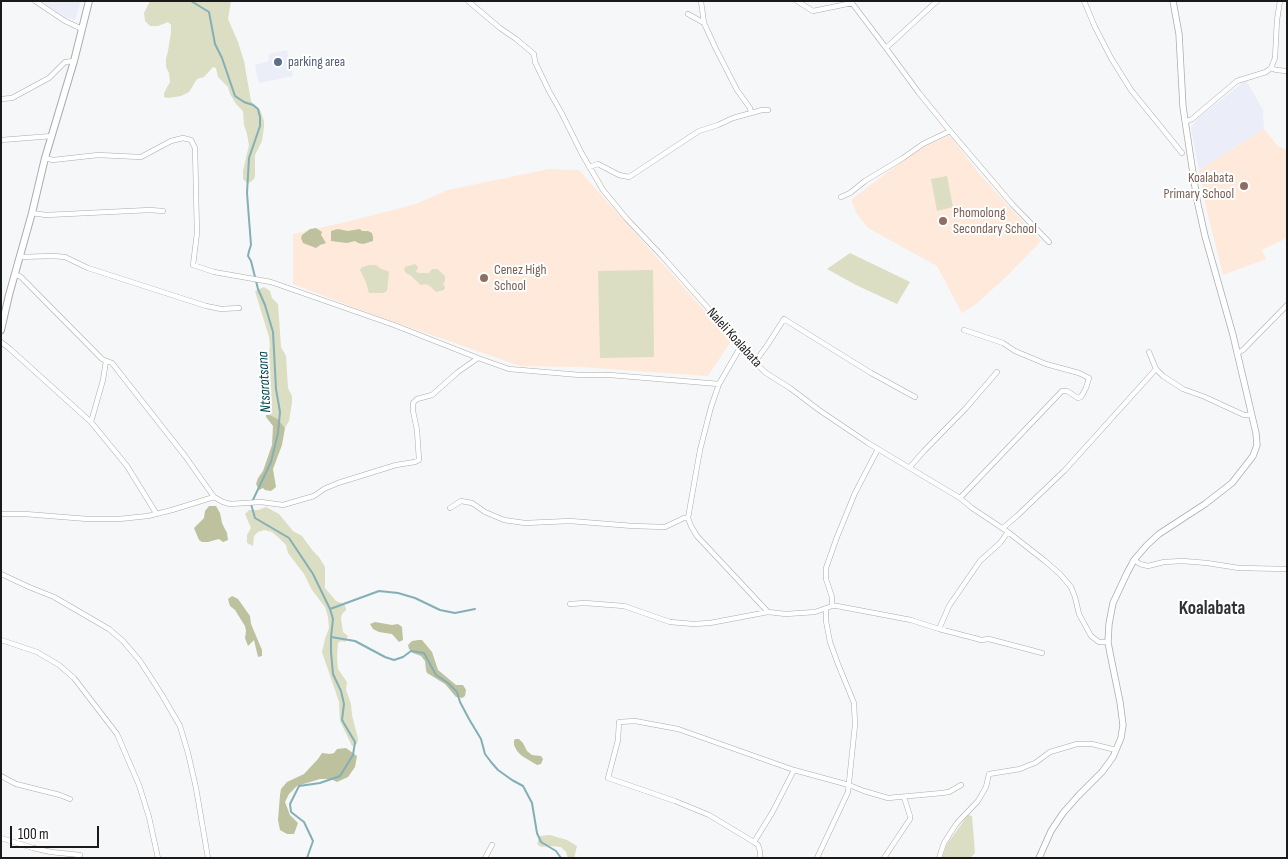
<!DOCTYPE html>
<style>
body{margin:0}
#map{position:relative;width:1288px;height:859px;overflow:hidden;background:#f6f7f9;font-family:"Sofia Sans Condensed",sans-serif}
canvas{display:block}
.frame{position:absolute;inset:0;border:2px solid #1a1a1b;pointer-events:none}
.scale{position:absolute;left:10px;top:826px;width:89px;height:22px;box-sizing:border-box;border:2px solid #1a1a1b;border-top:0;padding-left:6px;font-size:15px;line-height:18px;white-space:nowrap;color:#1a1a1b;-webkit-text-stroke:4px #fff;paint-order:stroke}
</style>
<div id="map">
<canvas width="1288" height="859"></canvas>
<div class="frame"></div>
<div class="scale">100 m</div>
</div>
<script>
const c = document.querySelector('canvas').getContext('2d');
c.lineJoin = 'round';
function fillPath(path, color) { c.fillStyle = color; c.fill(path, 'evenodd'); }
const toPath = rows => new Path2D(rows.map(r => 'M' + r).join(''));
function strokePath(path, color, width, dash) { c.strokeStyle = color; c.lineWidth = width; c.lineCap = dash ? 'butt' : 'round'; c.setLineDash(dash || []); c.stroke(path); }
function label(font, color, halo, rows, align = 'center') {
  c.font = font + ' "Sofia Sans Condensed",sans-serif'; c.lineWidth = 4; c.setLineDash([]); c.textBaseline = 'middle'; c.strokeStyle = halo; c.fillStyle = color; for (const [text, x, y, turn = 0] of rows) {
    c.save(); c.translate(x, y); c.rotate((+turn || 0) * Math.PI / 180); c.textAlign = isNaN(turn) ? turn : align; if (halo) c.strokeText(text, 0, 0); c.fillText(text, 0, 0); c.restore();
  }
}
fillPath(toPath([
 [41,1,81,1,75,20,65,17],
 [287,50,293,76,259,83,255,65,269,61,268,54],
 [1246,80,1263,110,1264,129,1199,170,1191,128,1197,119]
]), '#ebeef8');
fillPath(toPath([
 [1264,129,1278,146,1287,150,1287,238,1262,250,1266,259,1223,275,1205,203,1199,170],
 [947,136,951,137,982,177,1041,241,1006,277,976,304,962,313,937,266,868,228,857,214,851,200,897,165,924,147],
 [549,169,579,170,671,273,731,341,708,376,580,367,520,366,355,308,293,284,293,234,350,221,416,204,448,190]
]), '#fee9da');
fillPath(toPath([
 [150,1,231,1,228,19,238,42,244,61,251,101,260,110,264,121,264,127,262,141,255,155,255,176,254,179,248,184,243,179,243,171,249,145,247,134,244,125,243,111,236,104,230,94,228,87,218,77,216,68,213,67,204,77,197,79,189,92,181,96,168,98,164,97,164,93,170,82,169,73,166,67,166,59,168,51,171,32,171,25,168,22,158,26,150,26,145,21,144,13],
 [947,176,953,207,937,211,931,179],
 [850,253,910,282,897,304,856,285,827,269],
 [415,264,418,267,416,272,419,273,429,273,432,269,437,269,445,276,445,281,443,284,445,287,444,290,436,292,430,286,426,284,421,285,410,275,406,273,404,270,405,267],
 [370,265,376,265,381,269,388,271,389,272,387,291,383,293,369,293,366,282,360,270,362,267],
 [653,270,654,357,600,358,598,271],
 [264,287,270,291,272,298,278,304,281,347,286,356,288,388,292,396,292,403,289,421,285,428,278,419,270,415,271,407,268,363,270,345,269,337,255,291],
 [266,507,279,514,293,531,302,536,313,551,319,557,325,567,325,588,336,601,344,604,346,608,346,610,342,614,341,618,343,632,348,636,345,642,341,641,338,643,337,656,338,669,347,682,346,690,351,704,352,715,358,739,357,744,352,746,340,721,339,702,322,652,325,639,329,628,328,617,325,607,312,590,304,574,288,553,286,545,279,538,272,532,264,530,258,532,254,536,253,546,247,543,247,535,251,528,245,514,249,510,258,510],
 [968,815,972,816,975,853,970,858,942,858,947,844],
 [550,835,567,840,577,846,574,858,568,858,566,852,561,847,551,846,541,847,537,844,540,836]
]), '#dbdec2');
fillPath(toPath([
 [316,228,322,232,321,235,326,243,320,245,316,248,303,243,301,238,302,235,310,229],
 [338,229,348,231,360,229,362,231,368,231,372,233,373,237,373,241,363,244,358,243,355,241,347,243,331,241,331,231],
 [266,415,270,415,278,419,285,428,282,445,273,469,276,487,271,491,265,490,263,488,259,490,256,484,258,478,263,471,272,445,273,426,266,417],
 [209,506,216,506,220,513,222,523,227,533,228,540,223,542,219,539,208,542,202,542,199,540,194,528,204,518,205,511],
 [232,596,238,599,250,616,251,624,262,650,262,656,258,657,254,640,248,646,245,638,246,631,245,626,235,610,230,606,228,599],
 [375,622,392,625,398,624,402,627,403,640,399,642,392,634,379,632,373,629,370,624],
 [418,640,422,640,432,652,438,670,456,685,463,685,466,690,465,696,462,698,456,697,445,684,427,673,426,670,425,661,421,656,413,653,409,649,408,645,412,641],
 [515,739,519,739,523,743,527,751,532,755,541,756,543,759,541,764,537,765,522,756,517,751,514,745,514,741],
 [346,748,357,756,355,767,348,777,337,782,331,779,320,779,297,786,289,794,285,802,290,815,298,823,294,834,287,834,280,830,278,820,280,795,281,789,287,782,304,774,318,759,322,753,330,754,334,753,337,749]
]), '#bec19e');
strokePath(toPath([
 [191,1,209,12,215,44,222,58,235,96,244,102,253,105,258,109,260,117,260,126,249,158,247,193,251,245,249,251,248,256,251,261,258,289,265,305,273,332,276,389,280,412,278,433,271,462,251,504,255,518,289,538,313,574,330,609,333,619,331,637,331,652,333,674,341,691,344,704,342,720,355,742,353,755,340,776,320,783,299,786,290,804,291,812,304,822,313,841,307,858],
 [330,609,379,591,398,593,415,598,440,610,455,613,475,609],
 [331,637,355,641,385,657,394,660,403,657,411,651,424,653,436,675,448,683,457,692,460,702,469,719,481,739,485,754,491,762,498,770,512,780,523,786,532,803,537,833,541,842,556,851,561,858]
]), '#83afb7', 2);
const minor = toPath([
 [35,1,65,21,82,29],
 [468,1,500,28,516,39,534,54,535,62,549,91,561,112,582,154,603,190,626,218,662,256,730,333,735,337,745,353,766,373,790,388,819,410,868,443,960,498,972,508,1008,532,1045,561,1060,574,1071,587,1075,597,1079,614,1091,636,1099,642,1108,642],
 [701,1,704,23,715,47,737,90,750,108,751,113],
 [797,1,813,11,852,3,886,48,919,93,950,131,1012,204,1049,242],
 [1084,1,1095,27,1111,58,1131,90,1182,153],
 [688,14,704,23],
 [886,48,937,1],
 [1271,68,1276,70,1287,71],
 [1,99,12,98,49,78,65,62,74,61],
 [1185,122,1192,119,1237,81,1266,72,1271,68,1275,58,1277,20,1280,1],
 [1,140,52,136],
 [45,158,53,160,98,155,141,157,171,141,183,138,191,140,195,148,197,233,193,265,214,272,271,282,394,325,478,358],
 [589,167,598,164,619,175,629,177,699,131,718,125,733,118,762,110,768,110],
 [841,197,850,193,865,181,903,158,923,144,950,131],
 [32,213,46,215,150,210,163,211],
 [19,257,53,256,65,257,88,268,206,306,221,309,239,308],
 [15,274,21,277,102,359,112,363,185,456,214,497],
 [1,342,10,349,91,422,127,466,156,513],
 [741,346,719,384,711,407,700,450,688,518,691,526,697,536,768,612],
 [1149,352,1156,369,1163,376,1183,389,1205,397,1244,415,1252,415],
 [1237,353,1243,350,1287,305],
 [755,362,768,344,784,319,871,373,915,397],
 [91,422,103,380,106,361],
 [910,467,924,451,966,408,997,372],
 [960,498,1062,391,1067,391,1078,398,1081,397,1086,388,1089,378,1079,373,1046,364,1015,351,1003,343,964,330],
 [450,508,461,501,472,503,485,512,504,520,525,523,570,521,633,526,665,527,684,518,688,518],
 [1,514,25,514,88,519,119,519,148,516,172,510,214,497,223,502,230,504,261,502,283,505,314,496,324,489,338,483,396,465,415,462,419,460,417,430,413,411,413,403,417,399,432,395,458,372,478,358,509,369,580,375,610,375,719,384],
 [1003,528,1017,516,1065,470,1156,369],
 [1134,560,1140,564,1148,566,1164,562,1183,561,1207,563,1239,568,1287,569],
 [1,574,29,587,54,597,109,629,123,641,140,661,162,695,180,726,188,753,196,788,208,858],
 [570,604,585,603,624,606,670,622,694,624,710,623,768,612,786,614,815,612,832,606,837,606,911,620,939,629,974,638,981,640,989,639,1042,653],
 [832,606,832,597,826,579,826,568,837,537,855,493,878,449],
 [939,629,949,606,980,561,1000,543,1008,532],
 [1,640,37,652,59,665,74,678,117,734,139,785,149,817,158,858],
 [794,770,772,813,754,842,709,815,675,801,608,778,618,740,619,722,635,721,678,729,794,770,849,785,864,791,888,798,942,793,949,792,961,785],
 [1,776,16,784,60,795,70,799],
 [1,838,33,848,51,852,80,855],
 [754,842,758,845,760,851,760,858],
 [485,858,492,845],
 [817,858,848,792,855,725,854,703,838,664,830,642,826,621,826,609],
 [884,858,910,819,910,816,904,797],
 [939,858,944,843,949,835,957,823,978,801,986,787,989,774,1020,769,1027,766,1035,763,1050,752,1077,744,1092,744,1116,750]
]);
const tertiary = toPath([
 [1039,858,1051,831,1063,813,1078,796,1102,772,1113,757,1121,738,1123,725,1120,702,1110,653,1108,642,1109,624,1113,603,1127,573,1134,560,1147,545,1159,534,1205,504,1232,483,1253,456,1257,445,1256,433,1233,335,1205,236,1197,200,1183,107,1179,34,1173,1]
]);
const secondary = toPath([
 [1,330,9,295,32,213,45,158,74,61,89,1]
]);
strokePath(minor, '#abacae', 5.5);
strokePath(tertiary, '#abacae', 7);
strokePath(secondary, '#abacae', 8);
strokePath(minor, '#fff', 4.5);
strokePath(tertiary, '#fff', 5.5);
strokePath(secondary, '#fff', 6);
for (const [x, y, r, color] of [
 [278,62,5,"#5c6f8a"],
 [1244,186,5,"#8d6e63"],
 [943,221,5,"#8d6e63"],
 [484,278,5,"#8d6e63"]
]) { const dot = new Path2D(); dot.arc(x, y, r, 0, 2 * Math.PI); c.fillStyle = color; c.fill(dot); strokePath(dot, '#fff', 2); }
label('14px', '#4e5e75', '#fff', [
 ["parking area",288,62]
], 'left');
label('14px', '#785e54', '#fff', [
 ["Koalabata",1234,178,"right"],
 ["Primary School",1234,194,"right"],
 ["Phomolong",953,213],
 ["Secondary School",953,229],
 ["Cenez High",494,270],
 ["School",494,286]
], 'left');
label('14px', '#1a1a1b', '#fff', [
 ["Naleli Koalabata",734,338,48]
]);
label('italic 15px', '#00464f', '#fff', [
 ["Ntsaratsana",265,382,-93]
]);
label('bold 19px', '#313133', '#fff', [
 ["Koalabata",1212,609]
]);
</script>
